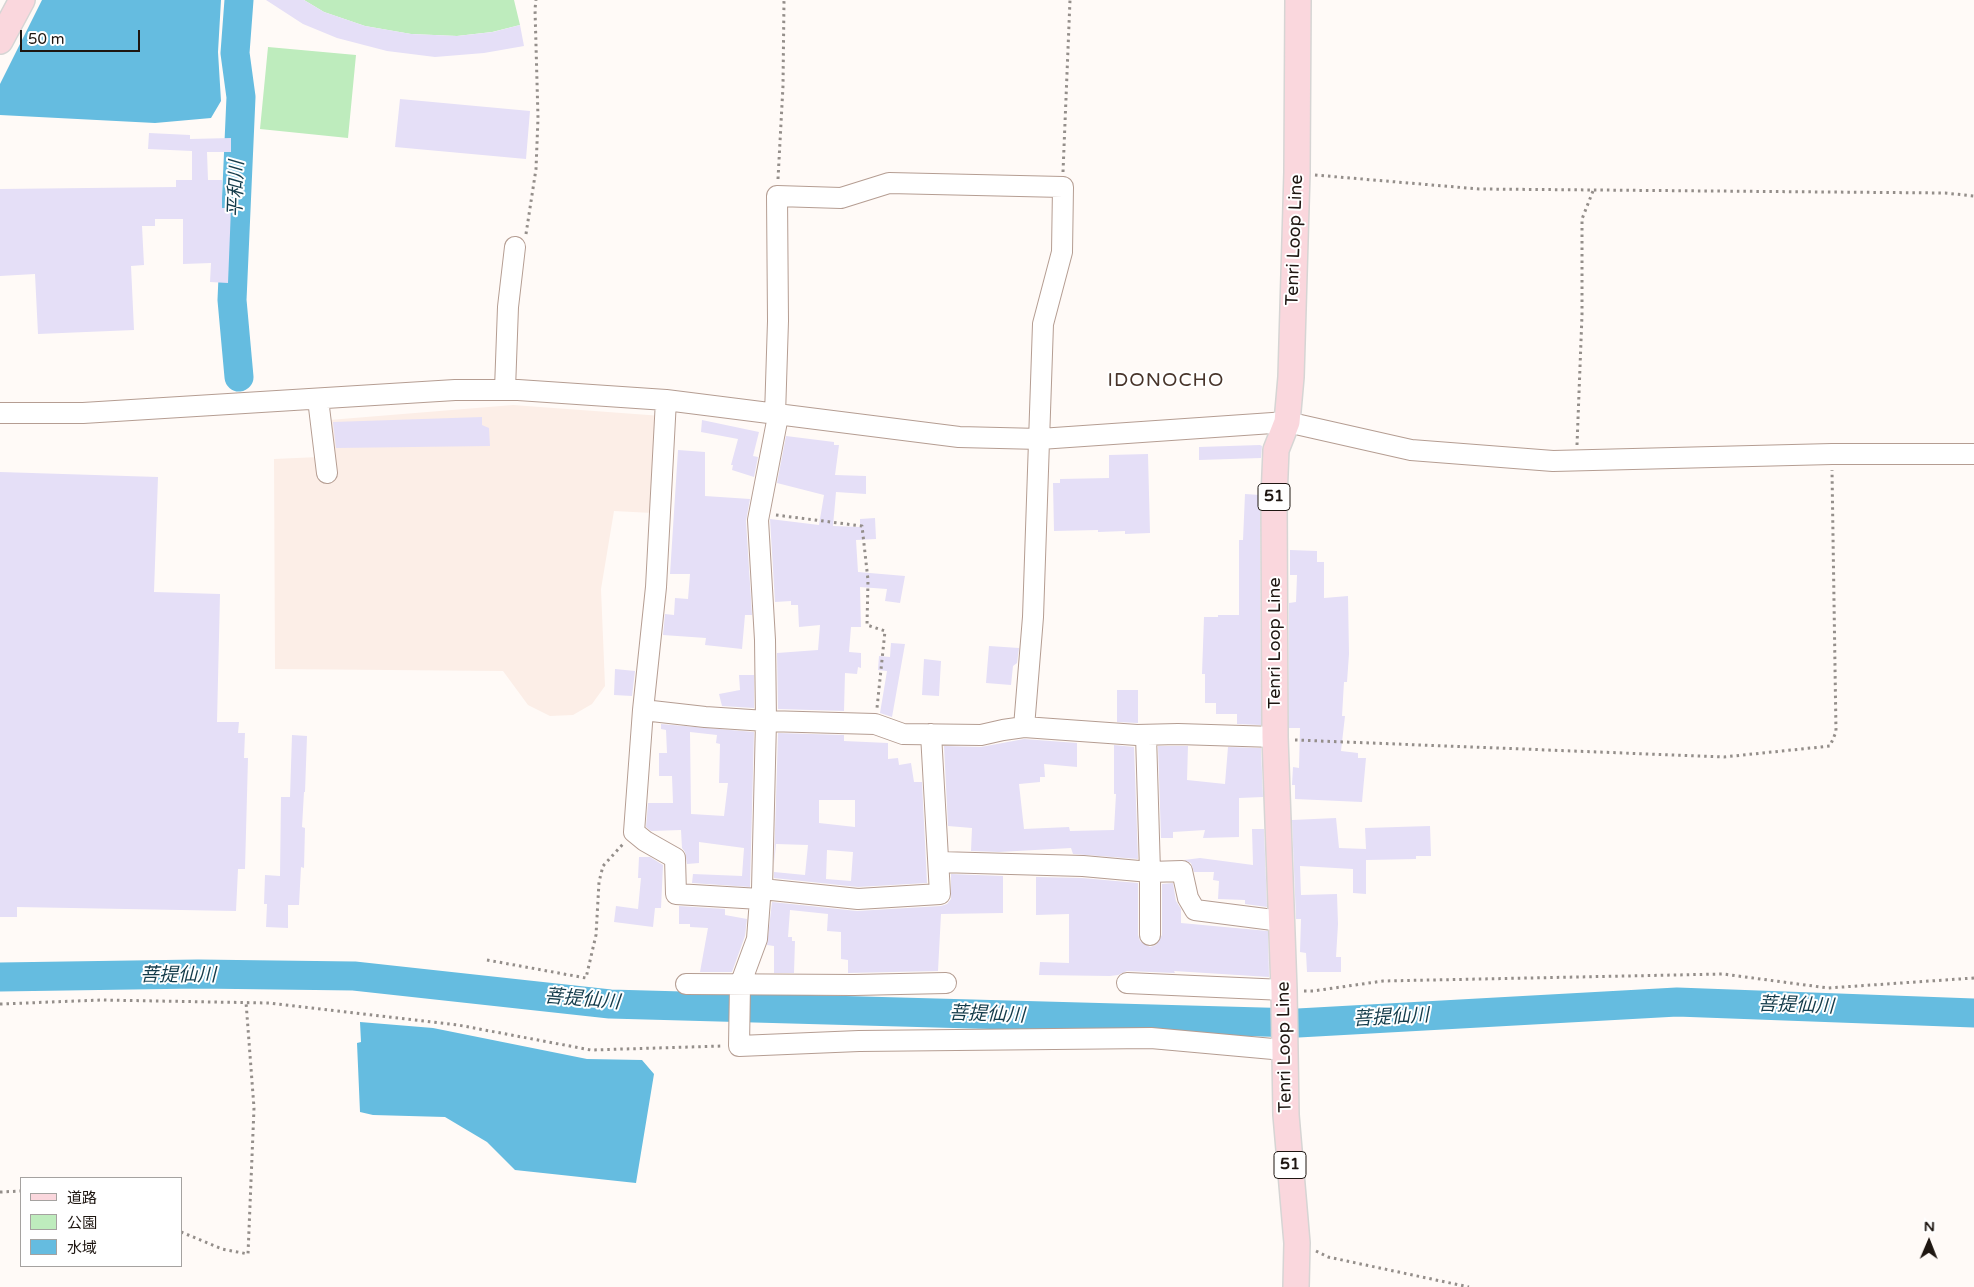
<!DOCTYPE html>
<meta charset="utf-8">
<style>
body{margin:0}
#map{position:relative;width:1974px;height:1287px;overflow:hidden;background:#fffaf7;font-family:"Varela Round","Noto Sans JP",sans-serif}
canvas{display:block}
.legend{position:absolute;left:20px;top:1177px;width:162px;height:90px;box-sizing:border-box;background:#fff;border:1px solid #a5a2a0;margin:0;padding:6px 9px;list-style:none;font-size:15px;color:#1e1611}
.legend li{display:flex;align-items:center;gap:10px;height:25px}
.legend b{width:25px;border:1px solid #a5a2a0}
.north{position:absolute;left:1904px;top:1217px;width:50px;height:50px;-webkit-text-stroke:4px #fff;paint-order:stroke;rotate:1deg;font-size:14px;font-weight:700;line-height:20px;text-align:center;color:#1e1611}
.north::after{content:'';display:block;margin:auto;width:18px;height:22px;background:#1e1611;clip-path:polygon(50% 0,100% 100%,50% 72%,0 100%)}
.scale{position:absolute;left:20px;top:30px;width:120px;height:22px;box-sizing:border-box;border:2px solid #1e1611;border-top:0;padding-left:6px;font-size:15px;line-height:18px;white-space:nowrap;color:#1e1611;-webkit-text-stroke:4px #fff;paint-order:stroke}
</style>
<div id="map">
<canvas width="1974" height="1287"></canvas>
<ul class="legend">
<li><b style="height:6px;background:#fad7dd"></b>道路</li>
<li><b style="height:14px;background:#beecbd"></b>公園</li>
<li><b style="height:14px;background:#65bce0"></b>水域</li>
</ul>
<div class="north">N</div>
<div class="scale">50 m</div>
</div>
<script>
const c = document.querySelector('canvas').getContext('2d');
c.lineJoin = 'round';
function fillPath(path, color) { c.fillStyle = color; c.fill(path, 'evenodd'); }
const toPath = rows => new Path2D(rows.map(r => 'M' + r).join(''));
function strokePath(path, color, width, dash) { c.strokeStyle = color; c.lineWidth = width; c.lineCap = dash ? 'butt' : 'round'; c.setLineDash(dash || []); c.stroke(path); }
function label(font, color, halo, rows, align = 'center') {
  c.font = font + ' "Varela Round","Noto Sans JP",sans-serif'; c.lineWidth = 4; c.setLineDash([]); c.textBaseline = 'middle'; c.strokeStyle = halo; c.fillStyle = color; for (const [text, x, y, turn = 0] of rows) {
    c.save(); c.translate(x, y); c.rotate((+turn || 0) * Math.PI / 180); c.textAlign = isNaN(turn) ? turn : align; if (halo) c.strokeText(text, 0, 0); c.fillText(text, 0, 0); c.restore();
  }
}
fillPath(toPath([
 [513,405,662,416,652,513,614,511,601,589,605,686,592,704,573,715,550,716,528,705,503,671,275,669,274,459,319,457,317,421]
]), '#fceee7');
fillPath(toPath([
 [304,0,514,0,520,25,492,32,457,36,411,34,365,26,324,12],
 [268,47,356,55,348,138,260,129]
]), '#beecbd');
fillPath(toPath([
 [42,0,221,0,218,52,221,101,211,118,155,123,0,115,0,84],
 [360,1022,433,1028,587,1059,642,1060,654,1074,636,1183,515,1170,487,1142,445,1117,373,1115,360,1112,357,1043,361,1042]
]), '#65bce0');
strokePath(toPath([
 [239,377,232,300,241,97,235,53,239,0],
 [0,977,198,974,354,976,610,1004,1298,1023,1677,1002,1974,1013]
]), '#65bce0', 29);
fillPath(toPath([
 [266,0,304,0,324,12,365,26,411,34,457,36,493,32,520,25,524,46,484,53,435,57,387,51,337,38,303,24],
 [400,99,530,111,526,159,395,147],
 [149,133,190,135,190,139,231,138,231,152,207,152,208,180,222,180,222,208,231,208,228,283,210,282,211,263,183,264,183,219,155,219,155,226,142,226,144,265,131,266,134,330,38,334,35,274,0,276,0,189,176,187,176,180,192,180,192,151,148,149],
 [482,417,482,425,489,428,490,446,336,448,333,422],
 [702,420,759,432,753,456,758,457,754,477,732,470,733,465,731,465,738,439,701,432],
 [786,436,834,442,834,445,839,445,835,475,866,476,866,494,836,492,833,526,860,527,860,519,875,518,876,539,856,540,858,572,905,576,900,603,885,601,887,589,860,587,861,627,851,627,849,652,861,653,861,668,858,667,857,674,845,673,844,711,778,709,777,653,818,650,820,625,799,627,798,605,791,605,791,601,775,602,770,519,819,525,824,495,777,483],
 [1260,445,1262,446,1261,458,1199,460,1199,447],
 [678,450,705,452,705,496,750,499,746,521,752,615,745,615,742,649,705,645,706,638,663,635,665,614,674,615,675,598,688,599,690,574,670,574],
 [1148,454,1150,533,1125,534,1125,531,1098,532,1098,530,1054,531,1053,483,1060,483,1060,479,1109,478,1109,455],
 [0,472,158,477,154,592,220,594,217,722,239,722,238,733,245,733,244,758,248,758,245,869,238,869,236,911,17,907,17,917,0,917],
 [1245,494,1260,495,1261,725,1237,724,1237,714,1216,714,1216,703,1205,703,1205,674,1202,674,1204,617,1218,617,1218,615,1239,615,1239,540,1243,540],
 [1290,550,1317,551,1317,562,1324,562,1324,598,1348,596,1349,654,1347,682,1344,682,1342,716,1345,716,1341,751,1358,753,1358,758,1366,758,1362,802,1295,799,1295,785,1292,785,1293,767,1299,768,1300,728,1289,728,1289,603,1296,602,1297,575,1290,575],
 [891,643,905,644,892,717,880,713,887,671,878,670,879,656,890,657],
 [989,646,1019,648,1017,663,1013,666,1011,685,986,683],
 [924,659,941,661,939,696,922,695],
 [615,669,635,671,632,696,614,695],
 [739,675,754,675,754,708,722,706,719,694,740,690],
 [1117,690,1138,690,1138,723,1117,722],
 [661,724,754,732,750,887,692,883,693,874,742,876,744,848,699,842,699,863,687,864,685,852,682,848,681,830,651,831,646,827,648,803,673,803,672,776,659,776,659,753,667,753,666,730,661,729],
 [690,732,717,735,716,743,720,744,719,783,728,783,724,816,691,814],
 [778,733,844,735,844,741,888,743,888,759,898,758,899,765,911,763,914,782,922,782,927,883,858,887,774,878,774,872,805,875,808,845,776,844,774,864],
 [819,800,855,800,855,827,819,823],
 [827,850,853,852,851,881,826,879],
 [292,735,307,736,305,792,304,792,302,827,305,828,304,868,301,867,299,905,288,905,288,928,266,927,267,904,264,904,265,875,280,876,281,797,290,797],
 [1024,739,1077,743,1077,767,1044,764,1045,777,1040,777,1040,782,1019,784,1024,829,1069,827,1070,831,1114,830,1116,794,1114,794,1114,745,1134,747,1138,859,1073,854,1071,848,999,852,971,851,972,828,948,826,944,746,981,747],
 [1158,746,1188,746,1187,780,1225,784,1228,747,1261,748,1263,797,1239,798,1239,837,1203,838,1205,830,1173,832,1173,838,1161,838],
 [1336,818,1339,848,1366,849,1365,828,1430,826,1431,856,1416,856,1416,859,1366,860,1366,894,1353,893,1353,869,1300,866,1301,895,1337,894,1338,924,1336,957,1341,957,1341,972,1307,972,1306,953,1300,952,1301,919,1296,919,1292,820],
 [1252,829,1264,829,1267,907,1245,904,1245,900,1218,899,1219,881,1213,880,1214,872,1194,872,1191,863,1184,860,1200,858,1253,865],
 [639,857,650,857,663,865,661,908,655,908,653,927,614,922,616,906,638,909,641,878,638,878],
 [951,874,1003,876,1003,913,941,914,938,971,848,973,848,960,841,959,841,932,827,931,828,914,790,910,788,937,792,937,792,941,795,941,794,973,774,973,774,946,767,945,772,902,857,911,941,906,947,904,951,899],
 [1036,877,1082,878,1138,883,1138,935,1140,941,1150,947,1156,945,1162,935,1162,884,1173,883,1176,901,1181,909,1181,923,1268,931,1269,977,1174,971,1175,973,1127,971,1118,975,1110,976,1039,975,1040,962,1069,963,1069,914,1036,915],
 [679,906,725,909,725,915,747,919,745,936,732,972,700,972,708,928,690,927,690,924,679,924]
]), '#e5dff7');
const minor = toPath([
 [505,389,508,307,515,247],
 [318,399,327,473],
 [666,400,656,587,643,710,634,832,645,841,675,858,676,894,760,899,762,889,766,721,765,640,758,520,778,416],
 [0,413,83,413,455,390,518,390,666,400,959,437,1040,439,1287,422,1411,450,1553,461,1832,454,1974,454],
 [775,415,778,321,777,196,841,198,889,183,1063,187,1062,252,1043,324,1033,617,1024,727],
 [643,710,705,717,766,721,875,724,903,734,981,735,1003,730,1024,727,1137,735,1178,734,1275,737],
 [1146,735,1150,872,1150,935],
 [939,862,1083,866,1150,872,1182,871,1188,898,1195,910,1281,921],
 [762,889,858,899,940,894,931,734],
 [760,899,757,939,740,985,739,1046,859,1041,1151,1038,1284,1050],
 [1127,983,1284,990],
 [686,984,854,985,946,983]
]);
const major = toPath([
 [0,41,22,0],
 [1296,1287,1297,1243,1286,1115,1284,990,1275,737,1274,498,1276,450,1287,422,1291,377,1297,172,1298,0]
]);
strokePath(minor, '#b59d92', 22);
strokePath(major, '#d6d5d4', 28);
strokePath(toPath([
 [1063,172,1070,0],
 [1315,175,1479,189,1945,193,1974,196],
 [778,179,783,86,784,0],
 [526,234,536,169,538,118,535,9,536,0],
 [1577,445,1582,315,1582,219,1593,191],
 [776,515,862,526,868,580,867,625,885,631,877,708],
 [1295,740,1724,757,1830,746,1836,732,1832,470],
 [487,960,586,978,596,935,599,882,603,866,623,844],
 [1304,991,1313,991,1383,981,1723,974,1828,988,1974,978],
 [0,1004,102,1000,269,1003,458,1025,591,1050,723,1046],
 [0,1192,21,1191],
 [181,1232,222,1249,248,1254,254,1108,246,1002],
 [1316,1251,1328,1257,1469,1287]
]), '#948e8a', 3, [2.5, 4]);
strokePath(minor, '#fff', 20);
strokePath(major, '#fad7dd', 25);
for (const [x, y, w] of [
 [1274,497,32],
 [1290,1165,32]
]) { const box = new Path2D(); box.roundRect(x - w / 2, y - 13.5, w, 27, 4); c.fillStyle = '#fff'; c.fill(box); strokePath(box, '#1e1611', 1); }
label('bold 16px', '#1e1611', null, [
 ["51",1274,497],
 ["51",1290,1165]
]);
label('18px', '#1e1611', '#fff', [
 ["Tenri Loop Line",1295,240,-88],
 ["Tenri Loop Line",1275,643,-90],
 ["Tenri Loop Line",1285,1047,-91]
]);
label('italic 19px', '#133b4a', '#fff', [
 ["平和川",237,189,-88],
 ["菩提仙川",178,976],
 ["菩提仙川",582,1000,5],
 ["菩提仙川",1796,1006,2],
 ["菩提仙川",987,1015,2],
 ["菩提仙川",1391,1018,-3]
]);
c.letterSpacing = '1px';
label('19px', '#48342a', '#fff', [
 ["IDONOCHO",1166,381]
]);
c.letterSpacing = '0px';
</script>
